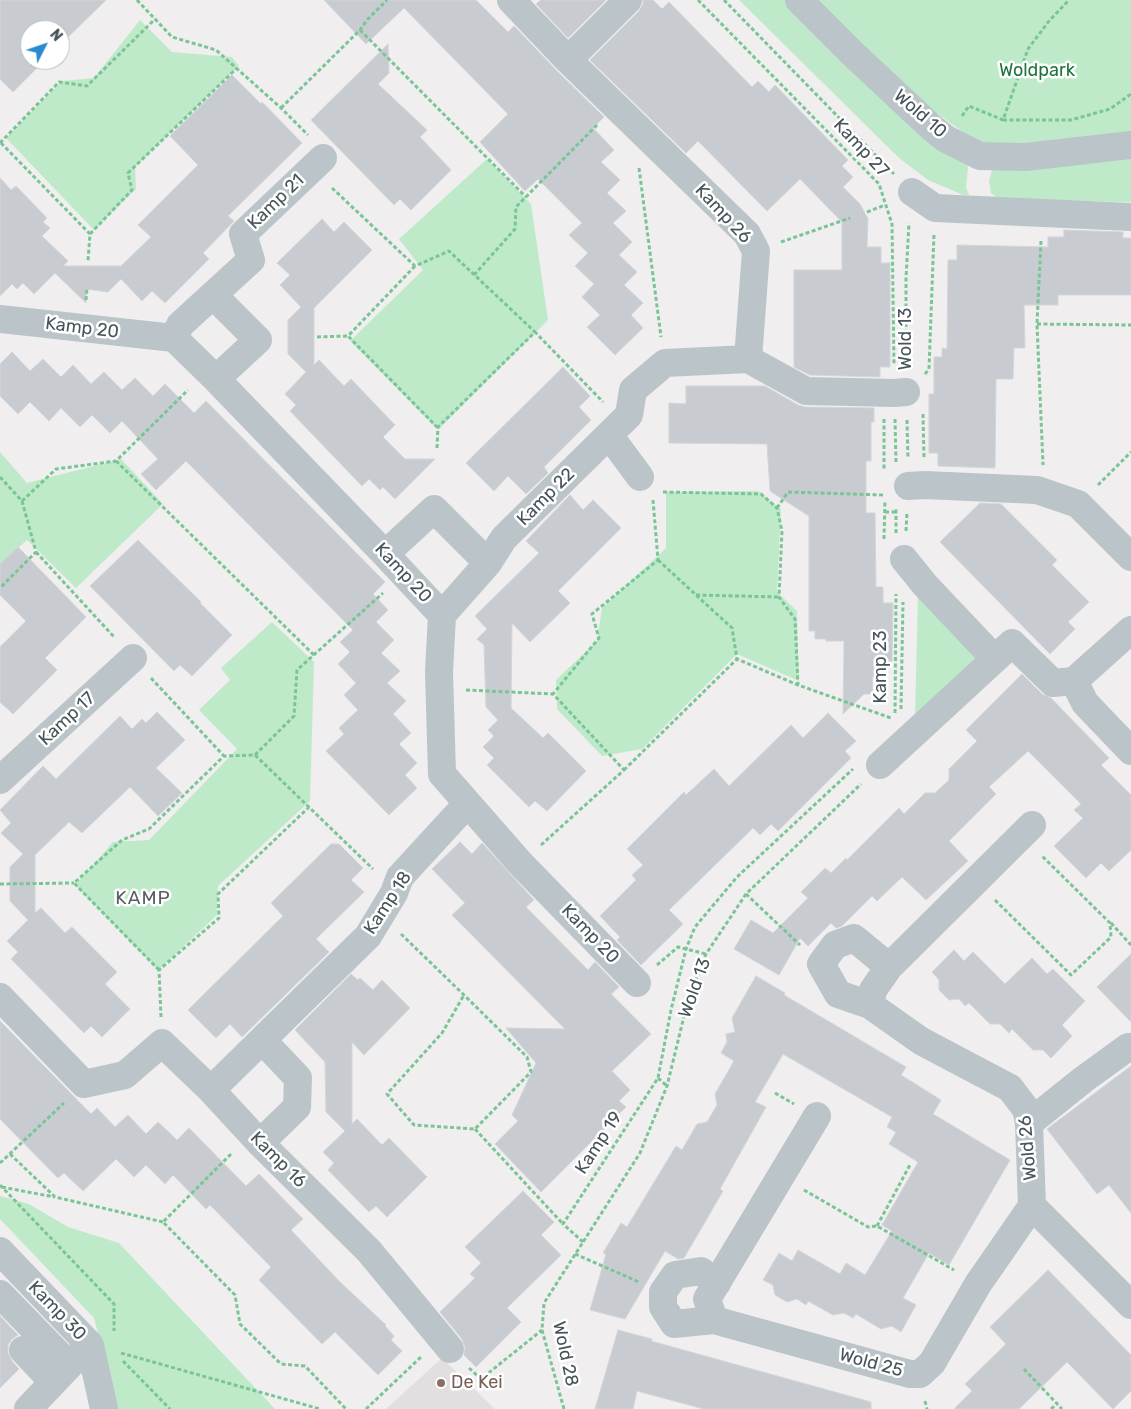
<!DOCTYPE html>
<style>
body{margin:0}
#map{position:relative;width:1131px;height:1409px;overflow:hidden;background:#f0eeee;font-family:Rubik,sans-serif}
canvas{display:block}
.north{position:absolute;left:20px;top:20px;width:50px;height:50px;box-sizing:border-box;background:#fff;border:1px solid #b5bbbd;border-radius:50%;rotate:49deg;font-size:14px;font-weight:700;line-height:20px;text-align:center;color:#475459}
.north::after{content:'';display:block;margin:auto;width:18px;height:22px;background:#288bcf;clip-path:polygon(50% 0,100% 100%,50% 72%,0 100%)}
</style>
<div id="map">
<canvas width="1131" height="1409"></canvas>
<div class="north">N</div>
</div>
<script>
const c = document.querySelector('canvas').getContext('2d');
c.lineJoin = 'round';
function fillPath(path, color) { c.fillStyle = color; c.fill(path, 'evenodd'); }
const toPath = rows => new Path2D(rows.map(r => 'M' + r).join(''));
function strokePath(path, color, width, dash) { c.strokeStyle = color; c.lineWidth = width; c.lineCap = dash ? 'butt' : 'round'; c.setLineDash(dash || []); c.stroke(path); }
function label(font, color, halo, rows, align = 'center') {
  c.font = font + ' Rubik,sans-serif'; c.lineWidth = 5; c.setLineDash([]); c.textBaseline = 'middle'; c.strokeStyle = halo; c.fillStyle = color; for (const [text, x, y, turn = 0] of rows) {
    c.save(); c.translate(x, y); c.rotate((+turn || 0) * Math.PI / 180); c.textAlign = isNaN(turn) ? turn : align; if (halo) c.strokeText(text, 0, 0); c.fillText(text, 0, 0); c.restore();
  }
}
fillPath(toPath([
 [442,1358,495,1409,386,1409]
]), '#e1dfdf');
fillPath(toPath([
 [739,0,785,0,913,119,965,154,968,168,966,187,969,195,963,195,928,180,899,158],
 [817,0,1131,0,1131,133,1072,146,978,143,924,104],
 [140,20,172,52,232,57,239,66,135,167,136,189,94,230,6,138,62,81,94,78],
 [1131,156,1131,202,1000,200,991,193,989,181,992,170],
 [487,159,531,204,548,320,438,430,350,341,423,270,399,239],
 [0,452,27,483,121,459,163,504,76,588,27,540,0,564],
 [758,491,781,509,777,592,797,611,799,681,737,654,642,749,602,756,557,709,556,680,597,641,602,608,666,548,666,492],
 [918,595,979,658,915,716],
 [272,622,314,662,310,801,218,886,217,915,158,970,75,885,113,842,149,840,237,749,199,710,230,680,221,668],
 [0,1196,29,1204,68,1227,119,1243,275,1409,118,1409,94,1318,0,1219]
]), '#bfeac9');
const building = toPath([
 [0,0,106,0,60,45,60,30,30,30,30,60,45,60,13,92,0,79,0,0],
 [324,0,476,0,508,32,514,26,557,71,604,117,593,128,614,150,601,162,620,180,607,193,626,211,613,223,632,242,619,255,637,272,624,285,643,303,631,315,643,328,615,355,587,327,600,315,582,297,594,284,575,266,588,253,569,235,582,223,538,179,525,191,480,142,508,114,404,8,366,44,324,0],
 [541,0,606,0,568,38,536,4,541,0],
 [643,0,653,0,662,9,669,2,752,87,758,81,769,92,775,85,848,160,842,166,853,177,843,187,860,204,868,219,867,247,881,247,881,263,890,263,890,367,880,367,880,377,810,375,794,367,794,270,842,270,842,222,800,179,767,211,698,141,686,153,590,60,639,11,643,4,643,0],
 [388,44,389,73,378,84,427,130,420,137,451,170,411,210,400,199,394,205,311,120,388,44],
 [232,75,261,104,262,102,302,143,228,216,234,221,203,253,209,259,165,303,152,291,142,301,121,279,108,292,86,289,86,303,55,273,34,294,23,283,17,289,12,284,0,296,0,178,11,190,16,186,47,218,43,222,50,228,42,236,68,261,63,266,121,266,151,237,138,225,198,165,170,136,232,75],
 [322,219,334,232,344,222,372,250,314,308,314,365,319,360,344,386,351,379,395,425,383,437,405,459,435,459,395,499,383,487,380,490,369,479,362,486,290,411,296,405,285,394,306,372,288,354,288,320,301,307,280,285,290,275,277,263,322,219],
 [1064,230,1123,232,1123,238,1131,238,1131,295,1058,295,1058,305,1024,305,1025,348,1014,348,1013,379,996,379,995,468,938,466,938,453,929,453,929,394,934,394,934,357,942,357,942,348,947,349,948,260,957,260,957,245,1048,247,1048,237,1064,237,1064,230],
 [12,352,30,371,43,359,61,377,73,365,91,384,104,372,122,390,135,378,153,396,165,384,194,413,206,401,385,582,373,594,388,610,376,622,394,640,381,653,400,671,387,683,406,701,393,714,411,733,399,744,417,763,405,775,417,788,389,815,326,751,344,734,339,728,358,710,344,695,356,683,338,664,350,652,340,642,353,630,186,461,156,490,141,474,158,459,122,421,110,433,92,415,80,427,61,408,49,421,30,402,18,414,0,396,0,364,12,352],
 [563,367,590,396,579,407,591,420,544,467,548,473,526,494,508,476,494,491,466,463,563,367],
 [686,386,765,386,798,405,805,407,874,408,874,422,871,422,871,461,866,461,866,513,875,513,876,587,883,587,883,603,893,603,892,662,883,662,883,678,872,678,873,694,864,694,843,714,844,641,826,641,826,639,815,639,815,631,809,631,809,516,770,491,767,444,669,443,669,403,686,404,686,386],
 [570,495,583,510,593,500,621,528,558,591,570,603,530,642,512,623,511,708,543,738,548,733,586,771,547,811,535,801,529,807,487,765,494,758,483,747,494,736,488,730,498,720,486,707,484,645,477,639,487,629,475,616,539,553,526,541,570,495],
 [980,503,1001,504,1057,560,1052,565,1089,602,1068,622,1075,629,1050,654,940,542,980,503],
 [138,540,201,602,200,603,232,635,192,676,180,665,174,671,90,586,138,540],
 [18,547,86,617,45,658,57,670,13,714,0,702,0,647,26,621,0,595,0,564,18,547],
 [1022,674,1042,694,1051,698,1109,758,1101,765,1131,795,1131,850,1109,871,1101,863,1086,878,1054,846,1083,818,1074,810,1081,804,1028,751,989,787,996,794,949,841,968,861,926,900,902,877,877,901,872,896,842,926,836,928,831,923,808,946,800,938,779,975,734,949,751,920,773,933,808,898,801,892,825,868,831,873,846,858,847,860,899,808,904,814,925,793,935,793,949,780,949,769,977,741,966,730,1022,674],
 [157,712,185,740,156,768,182,793,158,816,130,787,82,833,69,822,35,855,35,913,41,908,65,933,72,927,117,972,105,984,130,1009,102,1037,91,1026,84,1033,11,959,18,952,7,941,28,920,10,901,10,867,23,854,1,833,11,823,0,810,43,766,56,779,120,716,132,729,142,719,146,723,157,712],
 [828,713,856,741,845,751,851,758,778,831,771,824,760,835,753,828,669,910,683,924,641,965,617,940,620,937,600,916,636,880,632,875,643,865,627,849,684,792,686,795,714,769,729,786,791,725,803,738,828,713],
 [460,842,472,854,482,843,534,900,526,907,588,970,595,962,619,987,611,994,651,1034,612,1071,630,1090,619,1101,626,1107,541,1192,495,1144,518,1121,512,1115,536,1063,506,1028,565,1029,452,915,465,903,432,869,460,842],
 [331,844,339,844,363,868,351,880,364,892,316,939,329,952,242,1037,230,1024,216,1038,188,1010,283,916,271,903,331,844],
 [954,950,964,961,973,952,1005,984,1032,958,1047,974,1053,969,1085,1001,1062,1025,1072,1036,1051,1058,1043,1050,1033,1050,1012,1029,1009,1033,1000,1024,990,1024,969,1003,965,1006,959,999,949,1000,939,990,939,980,932,972,954,950],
 [1131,954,1131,1022,1097,987,1131,954],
 [351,974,358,980,360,978,373,990,382,980,410,1008,364,1055,352,1042,352,1124,357,1119,382,1145,389,1138,427,1177,387,1217,376,1206,369,1212,328,1170,334,1163,323,1152,345,1131,326,1112,325,1062,295,1030,351,974],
 [756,976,785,993,784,995,906,1067,901,1075,941,1100,933,1114,1010,1160,949,1265,929,1253,903,1298,916,1305,901,1332,892,1326,881,1329,856,1314,853,1318,844,1313,833,1315,808,1301,806,1305,797,1299,787,1302,775,1295,773,1285,763,1280,779,1253,792,1261,798,1250,840,1274,846,1263,865,1275,892,1231,882,1225,918,1162,889,1144,896,1132,887,1127,892,1117,783,1054,755,1102,766,1107,720,1189,723,1191,684,1258,678,1259,665,1251,625,1319,590,1310,606,1254,603,1253,621,1223,627,1227,676,1146,682,1150,697,1124,707,1122,717,1105,715,1094,734,1061,721,1053,727,1042,726,1034,735,1032,732,1018,756,976],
 [0,1021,91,1114,97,1108,115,1127,128,1115,146,1134,158,1122,177,1140,189,1128,246,1186,259,1174,303,1219,291,1230,340,1282,386,1325,385,1326,394,1336,391,1340,402,1351,378,1375,335,1332,322,1344,259,1280,271,1267,210,1205,206,1209,173,1175,165,1184,146,1165,134,1177,116,1159,83,1191,64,1173,58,1178,0,1119,0,1021],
 [1131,1066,1131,1213,1109,1185,1097,1194,1047,1129,1131,1066],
 [523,1191,554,1222,541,1235,561,1255,507,1308,521,1322,476,1367,464,1355,465,1347,462,1339,440,1312,475,1278,470,1274,481,1263,465,1247,523,1191],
 [1048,1270,1131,1355,1131,1391,1113,1409,1067,1362,1019,1409,954,1409,972,1391,965,1384,1006,1344,990,1327,1048,1270],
 [0,1316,18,1335,12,1339,8,1345,8,1353,12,1361,19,1369,0,1388,0,1316],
 [618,1330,652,1339,651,1341,871,1402,871,1409,704,1409,637,1391,633,1409,595,1409,618,1330]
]);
fillPath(building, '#c8ccd0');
strokePath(building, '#d2d5d9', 1);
strokePath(toPath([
 [137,0,172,37,216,50,281,108,308,135],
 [698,0,879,184,892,224,894,365],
 [724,0,894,174],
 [360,30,526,197],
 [281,108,360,30,367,20,387,0],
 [962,116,969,106,1003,120,1028,49,1049,21,1069,0],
 [1003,120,1071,120,1110,109,1131,94],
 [0,143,59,82,87,86,155,19],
 [1,143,90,234,88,261],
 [639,168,661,337],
 [332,188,415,266,449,251,535,332],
 [867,212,885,205],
 [90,234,132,190,128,173,237,68],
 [1041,241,1037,324,1043,465],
 [781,242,850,218],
 [415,266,348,336,437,427],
 [474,275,515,229,516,207,597,125],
 [86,300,87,288],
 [1037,324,1131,325],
 [317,337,348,336],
 [906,366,906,278,909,223],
 [925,374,929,369,934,234],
 [923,414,924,458],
 [884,419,884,470],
 [895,419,896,463],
 [907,420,908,459],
 [437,448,438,427,535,332,603,402],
 [116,461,314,655],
 [0,477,22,501,36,552,0,588],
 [1098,485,1131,452],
 [663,492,761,494,777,508,782,531,779,597,795,619,798,685],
 [22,501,56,469,116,461,188,390],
 [777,508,788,492,883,495],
 [885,512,896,512],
 [906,531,907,512],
 [896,533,896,509],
 [884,539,885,500],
 [36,552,115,638],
 [658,560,732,628,737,659,798,685,891,718],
 [696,595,779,597],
 [151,678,224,756],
 [466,690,553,694],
 [901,709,903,602],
 [895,713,896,594],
 [255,755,294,716,297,670,383,593],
 [624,770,737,659],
 [541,845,624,770,553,694,599,638,592,614,658,560,653,500],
 [0,884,74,883],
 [746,894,800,945],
 [995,900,1071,975,1111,937,1110,923,1041,855],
 [1111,923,1131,945],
 [401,934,464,995,527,1057,531,1072,475,1129,414,1125,387,1094,442,1033,464,995],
 [657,965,678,947,706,954],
 [159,970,74,883,122,840,149,829,224,756,255,755,373,869],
 [161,1017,159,970,219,918,218,894,309,807],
 [658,1078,667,1086],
 [775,1093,794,1104],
 [475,1129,563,1224],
 [10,1154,55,1197,163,1222],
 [231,1154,163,1222,235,1295,240,1324,281,1364,305,1366,346,1409],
 [0,1163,64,1103],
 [0,1185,114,1304,114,1331],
 [2,1187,54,1197],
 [804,1190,868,1227,877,1226,954,1270],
 [877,1226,911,1163],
 [583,1242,563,1224,658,1078,671,1010,686,949,695,927,737,877,853,769],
 [575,1254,639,1282],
 [121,1353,320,1409],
 [123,1361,170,1409],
 [469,1368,481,1379,542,1330],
 [1024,1369,1062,1409],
 [925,1401,927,1409],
 [366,1409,422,1356],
 [564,1409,542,1330,544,1303,640,1153,667,1086,687,1004,706,954,746,894,861,784],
 [1051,1409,1057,1404]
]), '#7ac595', 3, [4, 2.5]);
strokePath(toPath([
 [511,0,568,60,747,234,756,251,748,359],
 [799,0,852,53,931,127,946,139,980,156,1026,157,1131,145],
 [568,60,628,0],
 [912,192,935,208,1131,217],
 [213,295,258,340,216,379],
 [0,319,174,338,216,379,385,554,442,615,439,672,442,774,520,863,637,983],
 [174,338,180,325,251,260,243,234,323,158],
 [609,435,640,477],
 [908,486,925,485,1037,490,1078,504,1131,557],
 [385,554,434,509,488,563],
 [442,615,488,563,504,538,629,415,633,390,665,363,748,359,806,391,894,393,906,392],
 [995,659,1012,643,1053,683,1074,681],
 [1074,681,1085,703,1131,751],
 [1074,681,1131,630],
 [880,765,995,659,925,585,904,559],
 [0,780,133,658],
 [1032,825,889,967,873,990,870,1005,921,1041,1010,1088,1026,1109,1029,1123,1032,1206,1131,1305],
 [0,997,84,1084,125,1075,162,1043,211,1090,260,1143,369,1251,450,1349],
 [870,1005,838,994,821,964,835,945,854,938,889,967],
 [211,1090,368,936,394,893,400,877,467,804],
 [817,1116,707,1299,714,1320,910,1374,920,1374,932,1363,978,1284,1032,1206],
 [1029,1123,1084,1079,1128,1047,1131,1047],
 [260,1143,297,1107,298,1078,262,1040],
 [0,1251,90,1345,104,1409],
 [0,1294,69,1365],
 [714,1320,674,1324,663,1307,663,1292,675,1275,701,1271,717,1283],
 [23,1350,53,1382],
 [28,1409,82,1352]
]), '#bac4c9', 28);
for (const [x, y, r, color] of [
 [441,1383,5,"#8d6e63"]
]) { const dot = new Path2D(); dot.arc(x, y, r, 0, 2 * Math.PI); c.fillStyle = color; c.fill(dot); strokePath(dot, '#fff', 2); }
label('18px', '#1f743c', '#fff', [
 ["Woldpark",1037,71]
]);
label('18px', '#475459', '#fff', [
 ["Wold 10",920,114,41],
 ["Kamp 27",861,148,47],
 ["Kamp 21",276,202,-44],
 ["Kamp 26",723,214,47],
 ["Kamp 20",82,328,7],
 ["Wold 13",906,339,-90],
 ["Kamp 22",546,497,-45],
 ["Kamp 20",403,573,47],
 ["Kamp 23",881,667,-90],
 ["Kamp 17",67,719,-43],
 ["Kamp 18",388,903,-57],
 ["Kamp 20",590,934,46],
 ["Wold 13",695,988,-70],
 ["Kamp 19",599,1143,-57],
 ["Wold 26",1028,1148,-95],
 ["Kamp 16",278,1160,45],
 ["Kamp 30",57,1311,46],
 ["Wold 28",565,1354,78],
 ["Wold 25",871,1363,15]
]);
label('18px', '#785e54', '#fff', [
 ["De Kei",451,1383]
], 'left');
c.letterSpacing = '1px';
label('19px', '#5b5f62', '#fff', [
 ["KAMP",143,899]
]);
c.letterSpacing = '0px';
</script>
